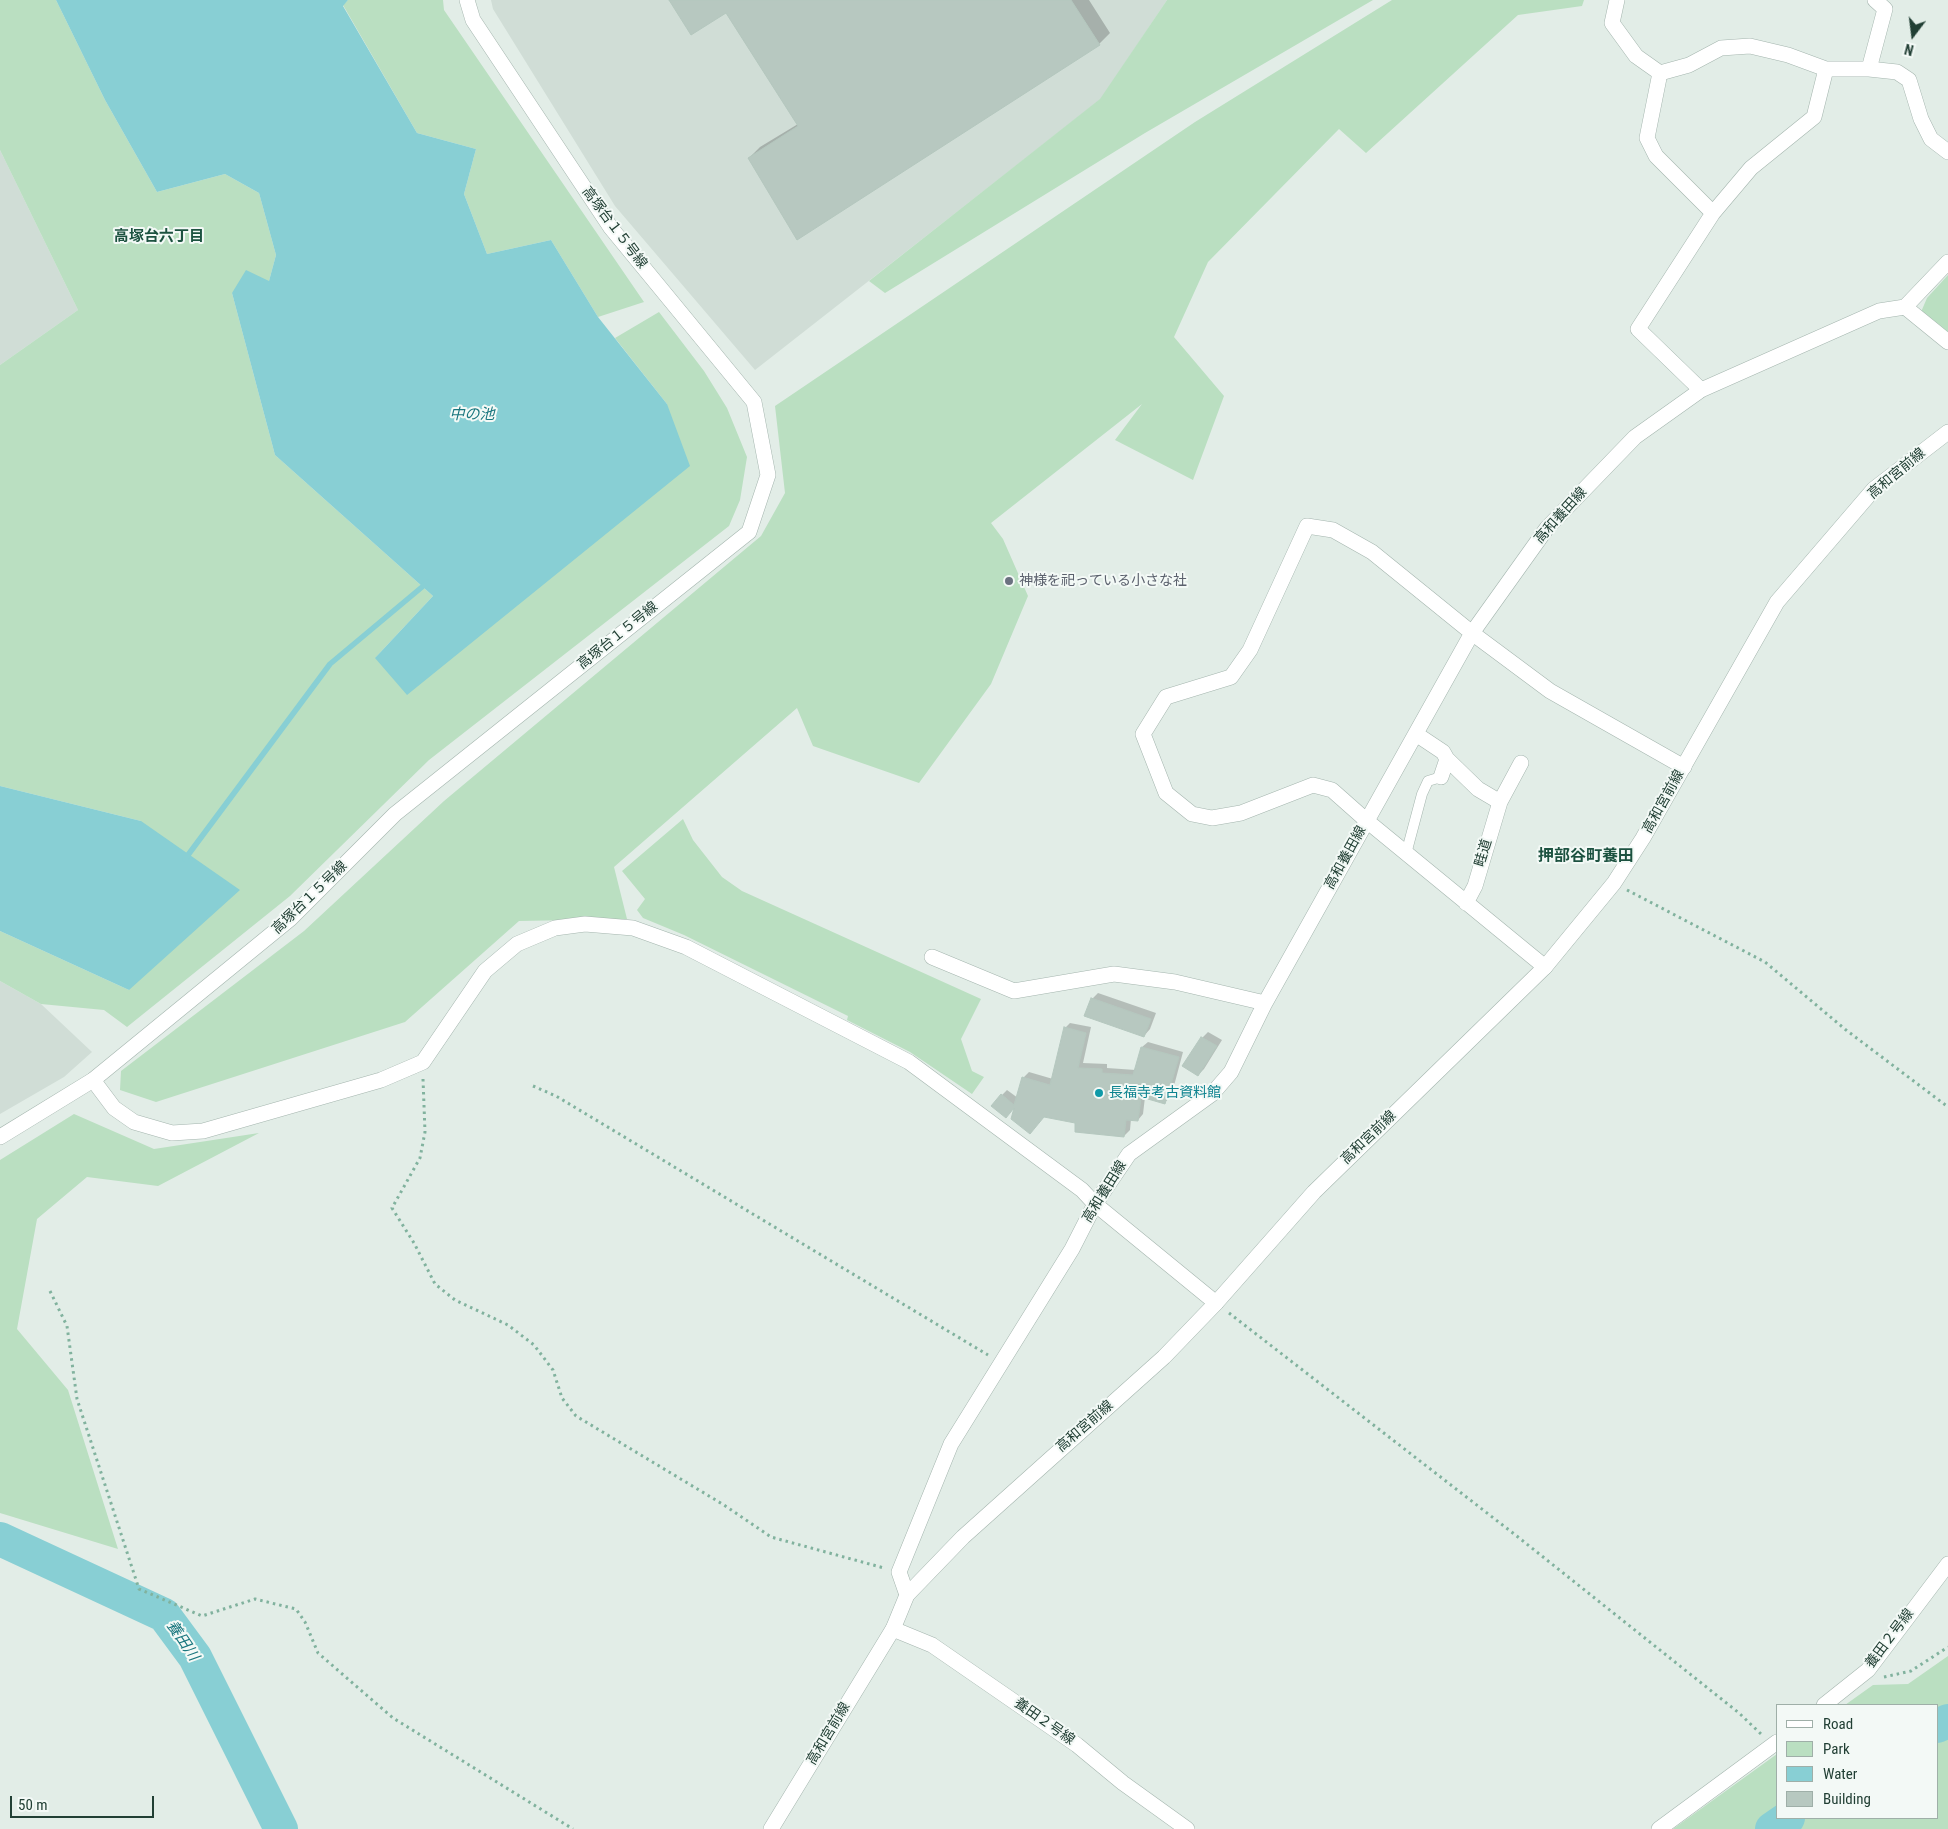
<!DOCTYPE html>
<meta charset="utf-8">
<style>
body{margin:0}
#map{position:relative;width:1948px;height:1829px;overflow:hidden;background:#e2ede7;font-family:"Roboto Condensed",sans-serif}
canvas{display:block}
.legend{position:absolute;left:1776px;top:1704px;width:162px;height:115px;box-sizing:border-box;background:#f3f9f6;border:1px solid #9fafa8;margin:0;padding:6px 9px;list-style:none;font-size:15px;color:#213f34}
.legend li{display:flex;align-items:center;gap:10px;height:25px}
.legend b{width:25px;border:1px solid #9fafa8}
.north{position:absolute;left:1888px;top:10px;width:50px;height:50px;-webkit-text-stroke:4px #f3f9f6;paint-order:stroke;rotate:195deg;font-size:14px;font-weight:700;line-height:20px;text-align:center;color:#213f34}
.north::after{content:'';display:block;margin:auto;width:18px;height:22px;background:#213f34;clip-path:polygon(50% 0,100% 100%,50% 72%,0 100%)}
.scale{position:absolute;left:10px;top:1796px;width:144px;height:22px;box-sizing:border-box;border:2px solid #213f34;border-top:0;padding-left:6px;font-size:15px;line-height:18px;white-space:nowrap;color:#213f34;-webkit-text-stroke:4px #f3f9f6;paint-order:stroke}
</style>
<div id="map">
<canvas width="1948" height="1829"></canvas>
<ul class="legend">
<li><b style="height:6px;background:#fff"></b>Road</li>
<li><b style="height:14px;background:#badfc1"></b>Park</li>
<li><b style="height:14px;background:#88cfd4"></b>Water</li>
<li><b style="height:14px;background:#b7c8c0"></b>Building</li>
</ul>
<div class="north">N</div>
<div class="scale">50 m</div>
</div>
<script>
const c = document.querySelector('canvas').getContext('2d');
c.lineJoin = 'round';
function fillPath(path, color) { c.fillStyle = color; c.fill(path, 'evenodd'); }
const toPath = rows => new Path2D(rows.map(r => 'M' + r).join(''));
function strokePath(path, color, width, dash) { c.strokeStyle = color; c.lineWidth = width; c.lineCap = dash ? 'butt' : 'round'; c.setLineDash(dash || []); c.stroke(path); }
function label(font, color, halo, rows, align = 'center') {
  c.font = font + ' "Roboto Condensed","Noto Sans JP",sans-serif'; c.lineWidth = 4; c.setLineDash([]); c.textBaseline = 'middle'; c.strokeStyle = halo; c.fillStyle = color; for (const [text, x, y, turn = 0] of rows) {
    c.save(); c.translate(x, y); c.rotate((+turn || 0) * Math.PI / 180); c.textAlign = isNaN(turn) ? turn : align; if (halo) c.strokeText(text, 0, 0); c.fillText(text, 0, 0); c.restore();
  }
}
fillPath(toPath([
 [491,0,1167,0,1101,99,755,370,615,206,493,9],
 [0,150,78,310,0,365],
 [0,981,41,1004,92,1052,64,1077,0,1114]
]), '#d0ddd6');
fillPath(toPath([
 [0,0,56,0,105,100,157,192,225,174,259,193,276,255,269,281,232,293,275,455,433,596,375,658,667,404,615,338,659,312,704,371,727,408,747,457,740,500,729,526,429,760,290,896,127,1027,104,1010,41,1004,0,981,0,931,129,990,141,821,0,786,0,365,78,310,0,150],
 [348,0,443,0,444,10,644,302,598,317,551,240,487,254,464,194,476,149,417,133,343,5],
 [1167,0,1373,0,1145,133,885,293,869,281,1100,99],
 [1392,0,1584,0,1582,6,1518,15,1366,153,1339,129,1208,262,1174,337,1224,396,1193,480,1115,440,1142,404,991,523,1003,539,1028,596,991,684,919,783,813,746,797,708,614,867,627,919,519,921,405,1022,156,1102,120,1090,121,1071,304,931,444,801,761,536,785,493,775,406,1195,122],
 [1948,275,1948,333,1921,312,1927,298],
 [683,819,693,840,722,877,742,891,981,999,961,1039,972,1071,984,1077,972,1094,910,1052,847,1020,848,1016,684,935,643,918,637,910,645,899,622,871],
 [74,1114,154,1149,259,1133,158,1186,87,1177,37,1219,17,1329,68,1390,118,1549,0,1513,0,1160],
 [1948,1656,1948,1829,1673,1829,1777,1754,1777,1818,1937,1818,1937,1705,1845,1705,1873,1685,1908,1684]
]), '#badfc1');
fillPath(toPath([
 [56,0,348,0,343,6,417,133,476,149,464,194,487,254,551,240,598,317,667,404,690,466,407,695,375,658,433,596,275,455,232,293,246,270,269,281,276,255,259,193,225,174,157,192,105,100],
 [0,786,141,821,240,890,129,990,0,931]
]), '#88cfd4');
fillPath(toPath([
 [670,0,1089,0,1110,33,1099,44,749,158,760,147,798,124,726,11],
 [1098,993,1156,1013,1150,1029,1144,1036,1092,999],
 [1070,1023,1091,1027,1083,1063,1107,1064,1107,1068,1136,1070,1142,1047,1148,1042,1183,1052,1171,1097,1165,1102,1145,1097,1143,1114,1138,1120,1131,1119,1130,1130,1124,1136,1016,1105,1011,1111,1002,1095,1007,1090,1018,1098,1023,1078,1029,1072,1053,1079,1065,1028],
 [1208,1032,1222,1040,1204,1069,1198,1075,1184,1066,1202,1038]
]), '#0003');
strokePath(toPath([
 [185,859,330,664,428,582]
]), '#88cfd4', 5.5);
strokePath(toPath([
 [0,1539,164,1615,195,1657,281,1829],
 [1937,1726,1948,1721],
 [1772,1829,1788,1818]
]), '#88cfd4', 34);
const building = toPath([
 [669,0,1071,0,1100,45,797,240,748,158,798,126,726,13,691,35,669,0],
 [1091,998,1151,1019,1144,1037,1084,1016,1091,998],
 [1064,1027,1086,1033,1078,1068,1102,1069,1102,1073,1133,1075,1141,1047,1179,1057,1165,1104,1141,1097,1138,1121,1126,1120,1124,1137,1075,1132,1075,1123,1044,1117,1030,1134,1011,1119,1014,1108,1006,1118,991,1106,1001,1094,1014,1105,1022,1077,1050,1085,1064,1027],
 [1201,1037,1217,1046,1198,1076,1182,1066,1201,1037]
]);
fillPath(building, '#b7c8c0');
strokePath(building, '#b4c7be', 1);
const service = toPath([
 [1406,854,1422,794,1428,781,1441,777]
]);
const minor = toPath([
 [1617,0,1612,23,1636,56,1660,73,1689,65,1721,48,1750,46,1788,55,1826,69,1869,69,1897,72,1909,80,1921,119,1931,139,1948,152],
 [1869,69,1885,9,1875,0],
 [1660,73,1647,138,1656,156,1713,213],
 [1905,307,1948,342],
 [1701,390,1638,329,1713,213,1751,168,1814,117,1826,69],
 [1416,734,1443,752,1447,759],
 [1441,777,1447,759,1478,789,1500,802,1521,763],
 [1466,903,1475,886,1500,802],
 [932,957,1014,991,1114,974,1175,982,1265,1003],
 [1545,967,1367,821,1332,790,1313,785,1241,813,1212,818,1192,814,1166,793,1143,734,1166,697,1231,677,1250,650,1307,526,1333,530,1372,552,1472,633,1550,691,1684,767],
 [93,1080,114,1108,134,1122,172,1133,203,1131,381,1080,423,1062,485,971,517,944,555,928,585,924,633,928,686,947,909,1062,1082,1190,1095,1204,1216,1303],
 [907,1595,899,1572,951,1444,1072,1249,1095,1204,1129,1154,1212,1094,1231,1072,1265,1003,1472,633,1547,528,1635,437,1701,390,1879,311,1905,307,1948,262],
 [893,1629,932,1645,1077,1745,1123,1783,1187,1829],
 [1824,1705,1868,1670,1948,1564],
 [1659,1829,1777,1742]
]);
const tertiary = toPath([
 [0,1137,93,1080,290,919,395,814,749,532,768,475,754,402,611,228,473,20,467,0],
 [771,1829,893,1629,907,1595,963,1537,1164,1357,1216,1303,1314,1192,1545,967,1614,883,1643,838,1777,602,1874,489,1948,432]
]);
strokePath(service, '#a4b5ae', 11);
strokePath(minor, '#a4b5ae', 16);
strokePath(tertiary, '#a4b5ae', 16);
strokePath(toPath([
 [1627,890,1765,962,1846,1030,1948,1107],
 [423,1079,425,1132,420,1158,392,1208,414,1243,435,1284,455,1300,508,1325,534,1345,553,1370,562,1398,576,1416,724,1505,771,1537,884,1568],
 [533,1086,556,1096,988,1355],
 [50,1291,67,1326,77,1399,139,1589,202,1616,255,1599,296,1609,305,1622,318,1653,393,1718,573,1829],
 [1229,1313,1518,1537,1739,1713,1761,1734],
 [1884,1677,1911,1671,1948,1647]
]), '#81b29e', 3, [2.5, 4]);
strokePath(service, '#fff', 10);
strokePath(minor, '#fff', 15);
strokePath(tertiary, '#fff', 15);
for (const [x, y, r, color] of [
 [1009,581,5,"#6b7280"],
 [1099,1093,5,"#0f9aa8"]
]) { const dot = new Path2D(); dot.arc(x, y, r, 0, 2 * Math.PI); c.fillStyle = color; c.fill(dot); strokePath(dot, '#f3f9f6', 2); }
label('14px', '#213f34', '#f3f9f6', [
 ["高塚台１５号線",614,228,53],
 ["高和宮前線",1897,474,-40],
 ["高和養田線",1561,516,-48],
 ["高塚台１５号線",618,636,-39],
 ["高和宮前線",1664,802,-61],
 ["畦道",1484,853,-73],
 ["高和養田線",1346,858,-61],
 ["高塚台１５号線",310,898,-44],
 ["高和宮前線",1369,1138,-44],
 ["高和養田線",1105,1192,-58],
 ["高和宮前線",1085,1427,-41],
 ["養田２号線",1890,1639,-53],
 ["養田２号線",1044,1722,35],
 ["高和宮前線",829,1734,-59]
]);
label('14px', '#5b616d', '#f3f9f6', [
 ["神様を祀っている小さな社",1019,581]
], 'left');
label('14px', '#0d838f', '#f3f9f6', [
 ["長福寺考古資料館",1109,1093]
], 'left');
label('bold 15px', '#1c5240', '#f3f9f6', [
 ["高塚台六丁目",159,237]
]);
label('italic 15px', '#19767e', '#f3f9f6', [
 ["中の池",472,415],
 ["養田川",182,1641,56]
]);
label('bold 16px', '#1c5240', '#f3f9f6', [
 ["押部谷町養田",1586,857]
]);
</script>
